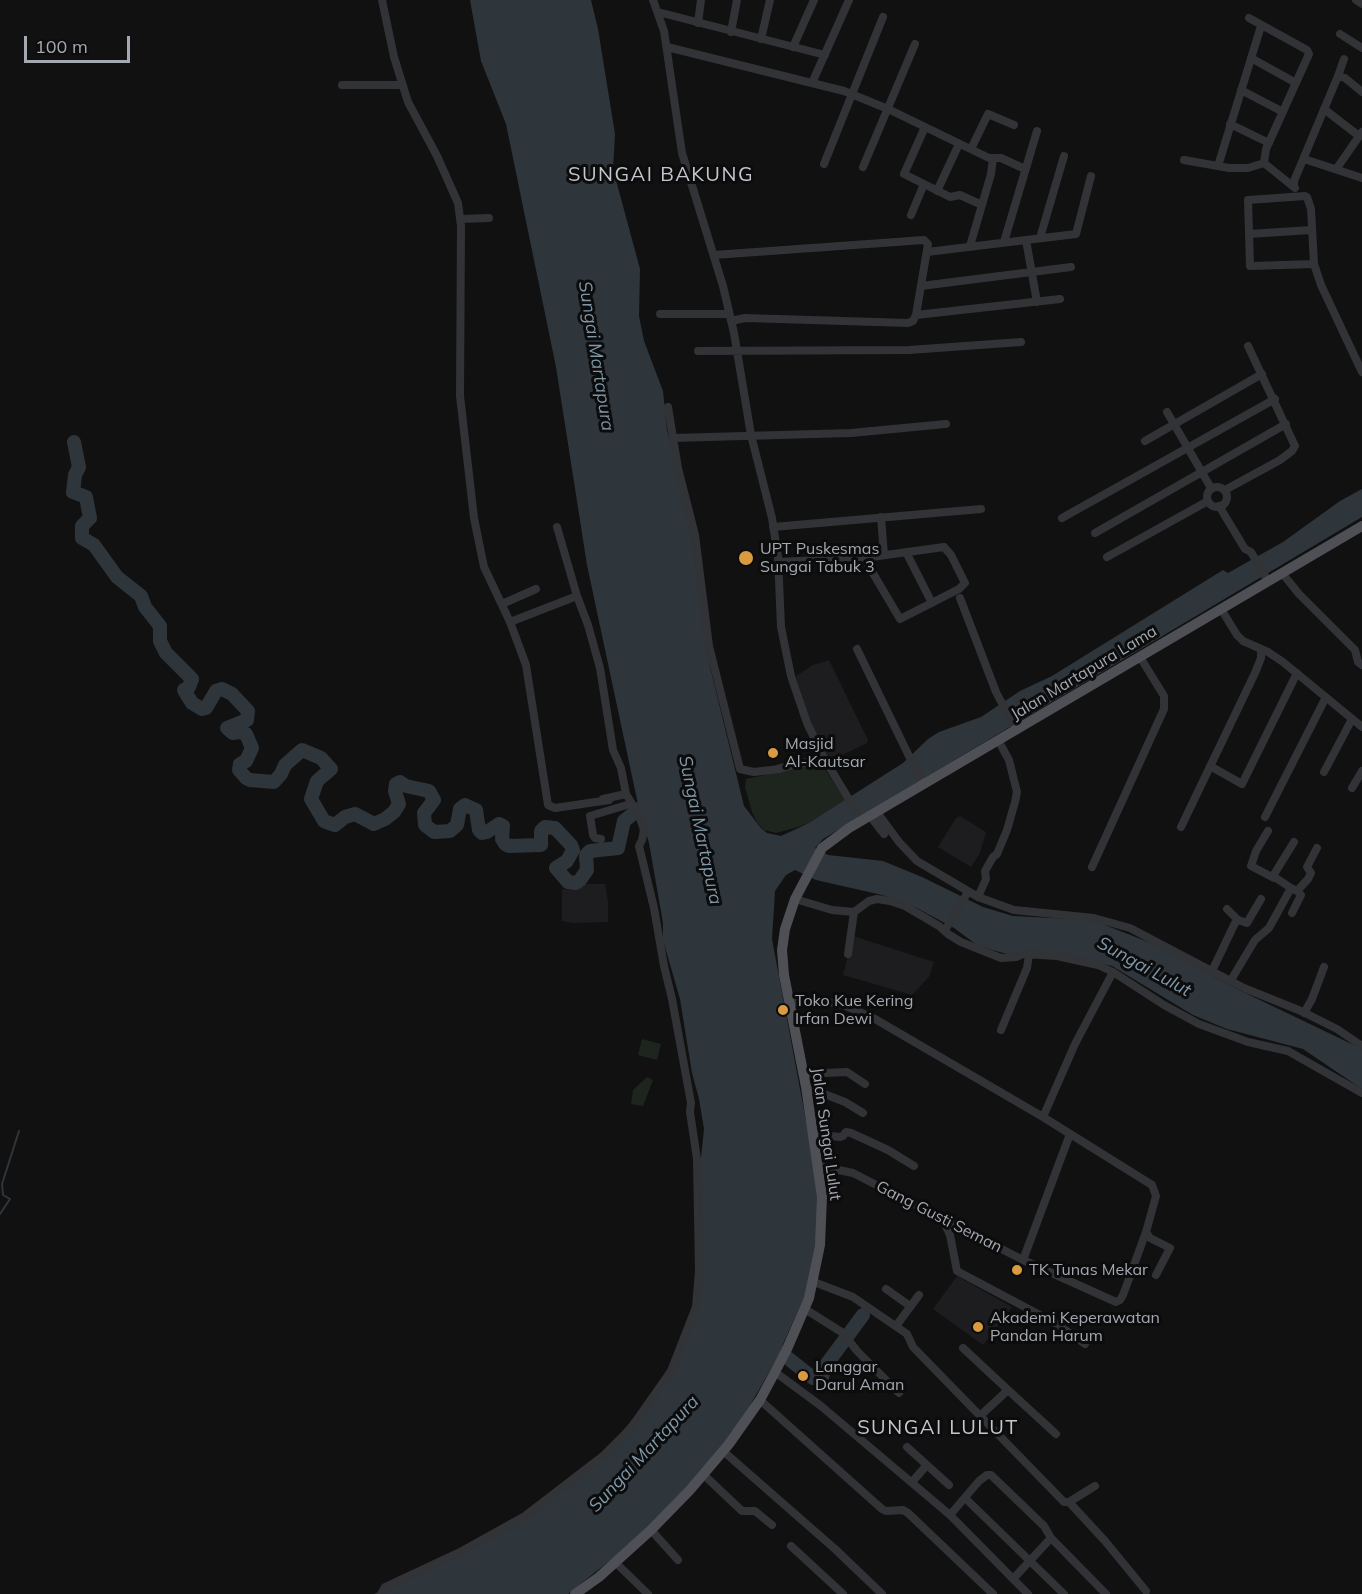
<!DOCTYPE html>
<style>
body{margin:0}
#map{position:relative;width:1362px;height:1594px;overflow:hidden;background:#111112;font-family:Mulish,sans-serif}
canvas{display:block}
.scale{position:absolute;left:24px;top:36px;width:106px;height:27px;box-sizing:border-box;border:3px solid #a4a9b1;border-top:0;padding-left:8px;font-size:18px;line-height:21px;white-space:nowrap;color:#a4a9b1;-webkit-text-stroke:4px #0c0c0d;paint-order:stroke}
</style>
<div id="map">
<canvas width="1362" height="1594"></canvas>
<div class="scale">100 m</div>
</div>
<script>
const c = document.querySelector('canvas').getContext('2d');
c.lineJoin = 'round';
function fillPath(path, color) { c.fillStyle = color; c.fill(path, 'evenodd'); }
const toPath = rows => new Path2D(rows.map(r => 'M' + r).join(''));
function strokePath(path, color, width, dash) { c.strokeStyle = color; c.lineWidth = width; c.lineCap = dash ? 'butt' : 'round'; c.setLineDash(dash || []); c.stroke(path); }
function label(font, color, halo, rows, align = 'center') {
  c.font = font + ' Mulish,sans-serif'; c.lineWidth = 6; c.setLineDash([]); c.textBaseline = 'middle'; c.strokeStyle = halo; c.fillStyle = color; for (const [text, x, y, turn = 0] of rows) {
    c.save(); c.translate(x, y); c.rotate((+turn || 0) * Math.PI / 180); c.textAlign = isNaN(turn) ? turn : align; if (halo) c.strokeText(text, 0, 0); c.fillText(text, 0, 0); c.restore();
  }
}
fillPath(toPath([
 [829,660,868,740,867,743,830,761,810,724,796,676,813,665],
 [960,816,986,832,980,853,971,867,938,847,956,818],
 [573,884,605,884,608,902,608,922,572,923,562,921,562,889,573,890],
 [853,936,934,962,929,977,912,995,843,975],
 [957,1276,1012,1307,983,1345,933,1309]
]), '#1d1d1f');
fillPath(toPath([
 [821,763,846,801,822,818,798,827,776,833,764,830,757,822,752,812,745,787,746,779],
 [642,1039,661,1044,657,1060,638,1055],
 [647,1077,653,1080,643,1106,631,1104,633,1090]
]), '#1e241e');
fillPath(toPath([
 [470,0,591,0,598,29,615,134,613,169,640,269,639,316,644,341,663,391,667,430,688,512,710,667,744,806,761,828,767,833,781,836,809,823,903,763,928,739,939,732,981,717,1020,691,1052,676,1223,570,1228,573,1283,542,1340,501,1362,489,1362,517,874,808,823,839,815,848,828,855,883,861,922,877,983,907,1013,916,1092,920,1156,945,1239,990,1362,1049,1362,1089,1303,1049,1227,1029,1193,1015,1112,966,1058,953,1011,955,996,951,977,945,954,928,915,907,882,895,816,880,795,870,786,875,775,891,772,939,818,1185,817,1234,805,1295,776,1360,736,1430,678,1499,638,1538,568,1594,374,1594,469,1550,596,1463,671,1373,696,1310,699,1177,704,1129,699,1099,692,1073,680,999,663,940,663,923,649,843,639,809,587,565,556,367,506,124,481,61]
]), '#2e363b');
strokePath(toPath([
 [0,1214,10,1199,3,1195,2,1184,19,1131]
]), '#2e363b', 2);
strokePath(toPath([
 [74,442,79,467,75,475,73,492,86,497,90,518,82,526,82,538,94,545,117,577,141,596,145,607,160,626,160,641,166,653,192,679,189,687,184,690,192,703,202,709,206,708,216,691,222,689,232,694,248,711,247,720,227,728,233,733,240,732,246,734,252,748,246,761,240,764,239,770,246,778,250,780,274,782,281,774,285,765,302,750,321,758,331,769,317,781,311,799,324,821,329,823,335,825,345,817,355,814,374,824,385,819,394,812,399,804,395,791,396,784,400,782,406,786,429,791,434,800,424,813,425,825,434,832,450,831,457,825,460,809,465,805,476,810,479,830,482,833,487,832,499,824,503,826,502,839,505,844,509,846,541,845,541,831,545,827,555,828,571,845,573,850,567,861,556,868,568,882,576,883,580,880,587,870,586,855,590,851,618,848,624,821,639,809,649,805],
 [775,1348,813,1378,822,1377,826,1365,863,1315]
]), '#2e363b', 14);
strokePath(toPath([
 [382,0,394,57,408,102,437,156,458,203,461,226,460,396,474,518,484,567,510,622,526,665,548,805,555,808,609,800],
 [653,0,664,31,682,153,723,286,734,333,751,435,772,518,778,557,781,627,791,676,807,723,824,758,862,821],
 [1356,0,1362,4],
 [658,12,825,55],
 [1249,18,1307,50,1309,54,1266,149,1264,163],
 [698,23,701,0],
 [731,32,737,0],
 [1340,34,1362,48],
 [761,39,770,0],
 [667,47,844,91,888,109,989,158,1001,158,1025,169],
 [793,47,814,0],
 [1251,58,1296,83],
 [1338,76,1344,59],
 [812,83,849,0],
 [342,85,402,85],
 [1241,90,1283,112],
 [1324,109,1359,136],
 [1230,124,1269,143],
 [925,127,904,174,950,197,960,195,982,205],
 [971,149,988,114,1014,125],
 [1304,159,1362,178],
 [1184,160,1229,168,1248,168,1264,163,1295,188],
 [824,164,883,17],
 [1218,166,1261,26],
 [863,167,915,44],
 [1337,168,1362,132],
 [1294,187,1294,181,1338,76,1345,78,1362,92],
 [937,191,959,144],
 [911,215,924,184],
 [461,219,489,218],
 [1249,234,1311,230],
 [1040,238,1064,156],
 [1026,240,1037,302],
 [1004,242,1037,131],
 [970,246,991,174,993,158],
 [927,252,1076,234,1091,176],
 [714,255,924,240,928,244,916,315,913,321,908,323,745,318,731,321],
 [1314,264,1250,266,1248,200,1305,196,1307,197,1311,209,1314,264,1321,285,1362,372],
 [921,286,1071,267],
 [660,314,729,314],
 [916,315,1060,299],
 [698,351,909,350,1021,342],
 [668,407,673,438,851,433,946,424],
 [1167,412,1211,488],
 [673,438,678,468,695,535,709,646,740,769,754,772,780,769],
 [1145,441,1262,374],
 '1207 497a10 10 0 1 1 20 0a10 10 0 1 1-20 0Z',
 [1225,490,1280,460,1292,451,1295,446,1248,346],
 [1219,506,1245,549,1251,552,1268,581],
 [881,517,884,555],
 [1062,518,1275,399],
 [773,527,981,509],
 [1095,533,1286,424],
 [906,552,932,603],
 [1107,557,1208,501],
 [778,562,864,558,944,547,951,555,965,583,959,589,900,619,864,558],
 [1282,573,1299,594,1355,650,1358,662,1362,665],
 [960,598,996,692,1016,730],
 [502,604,536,589],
 [1221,609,1237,635,1243,641,1268,652,1283,662,1362,727],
 [510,622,577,596,557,527],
 [857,649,908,754,924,784],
 [1210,766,1242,784,1297,673],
 [777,769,824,758],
 [1324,772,1352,719],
 [1352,788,1362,771],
 [603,799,626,794],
 [877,812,899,842,917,861,978,897,1014,910,1094,918,1130,928,1244,988,1301,1011,1337,1029,1362,1046],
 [870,816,884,834],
 [1265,817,1326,697],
 [1181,827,1255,673,1261,658,1261,649],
 [1268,831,1256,851,1251,866,1274,878],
 [601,839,595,838,593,835,590,816,630,804],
 [1092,867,1164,709,1164,696,1140,657],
 [1291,888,1297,891,1308,879,1311,873,1307,867,1317,848],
 [978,897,986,879,985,871,993,857,997,854,1007,830,1015,802,1017,792,1009,760,998,740],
 [795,899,832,910,854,912],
 [1227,909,1238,920],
 [1292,913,1301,895,1297,891],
 [945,930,968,892],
 [848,954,854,912,869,901,877,899,890,901,905,906,939,926,948,934,961,942,1001,958,1016,957,1023,954,1057,956,1098,965,1113,972,1164,1005,1199,1024,1248,1042,1288,1051,1362,1093],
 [1212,971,1235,923,1238,920,1247,923,1261,899],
 [1231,980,1255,940,1269,928,1291,888,1273,876,1294,842],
 [790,1003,815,1000,828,1002,844,1005,875,1019,1043,1117,1152,1185,1156,1196,1146,1232,1150,1238,1170,1248,1156,1275],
 [1304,1013,1312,999,1324,967],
 [1001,1030,1027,968,1029,955],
 [803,1074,847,1072,865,1084],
 [806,1087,845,1102,863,1113],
 [1043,1117,1075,1044,1113,972],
 [813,1134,840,1137,843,1136,846,1132,851,1133,888,1150,914,1166],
 [819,1166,853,1173,1023,1260,1116,1302,1120,1300,1123,1295,1146,1232],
 [943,1220,950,1235,957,1271,1055,1323,1085,1344],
 [1023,1260,1070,1134],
 [814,1282,853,1297,907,1334,913,1347,1064,1502,1069,1502,1095,1486],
 [886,1289,910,1306],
 [805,1309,843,1333,857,1351,899,1393],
 [896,1326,919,1295],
 [963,1348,1008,1390],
 [775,1372,821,1406,950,1515,1028,1594],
 [760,1400,882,1509,886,1511,903,1510,908,1513,993,1594],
 [981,1415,1008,1390,1056,1434],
 [907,1447,949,1485],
 [723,1451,835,1549,882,1594],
 [704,1475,742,1511,755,1511,772,1525],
 [912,1482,926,1466],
 [965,1498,1064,1594],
 [1069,1502,1105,1541,1146,1591],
 [950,1515,979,1481,987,1475,991,1475,1044,1526,1051,1538],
 [651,1530,678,1560],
 [791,1546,843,1594],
 [616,1563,648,1594],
 [1013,1579,1051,1538,1106,1594],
 [381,1594,385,1587,462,1551,525,1516,603,1456,631,1428,671,1371,696,1307,699,1271,697,1159,690,1112,691,1103,672,999,664,966,654,908,639,846,642,840,644,830,639,815,626,794,621,768,613,750,600,668,588,625,577,596]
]), '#323336', 8);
strokePath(toPath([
 [575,1594,599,1577,651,1530,690,1490,729,1444,760,1400,775,1372,787,1349,809,1298,820,1245,822,1197,806,1087,784,975,782,950,785,929,795,899,822,848,849,828,1362,526]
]), '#4f5055', 10);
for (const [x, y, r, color] of [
 [746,558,8,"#da9b40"],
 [773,753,6,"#da9b40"],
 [783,1010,6,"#da9b40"],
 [1017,1270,6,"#da9b40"],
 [978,1327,6,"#da9b40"],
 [803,1376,6,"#da9b40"]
]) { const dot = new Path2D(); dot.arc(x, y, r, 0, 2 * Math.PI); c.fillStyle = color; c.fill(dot); strokePath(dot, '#0c0c0d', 2); }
label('16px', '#a4a9b1', '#0c0c0d', [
 ["UPT Puskesmas",760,549],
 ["Sungai Tabuk 3",760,567],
 ["Masjid",785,744],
 ["Al-Kautsar",785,762],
 ["Toko Kue Kering",795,1001],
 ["Irfan Dewi",795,1019],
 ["TK Tunas Mekar",1029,1270],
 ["Akademi Keperawatan",990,1318],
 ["Pandan Harum",990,1336],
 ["Langgar",815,1367],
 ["Darul Aman",815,1385]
], 'left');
label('16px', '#a4a9b1', '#0c0c0d', [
 ["Jalan Martapura Lama",1084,673,-31],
 ["Jalan Sungai Lulut",826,1134,82],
 ["Gang Gusti Seman",939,1217,27]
]);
label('italic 18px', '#7e98a8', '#0c0c0d', [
 ["Sungai Martapura",596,356,81],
 ["Sungai Martapura",700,830,78],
 ["Sungai Lulut",1144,967,29],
 ["Sungai Martapura",644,1454,-47]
]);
c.letterSpacing = '1.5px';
label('20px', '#c4c7ce', '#0c0c0d', [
 ["SUNGAI BAKUNG",661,175],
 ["SUNGAI LULUT",938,1428]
]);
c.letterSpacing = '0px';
</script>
